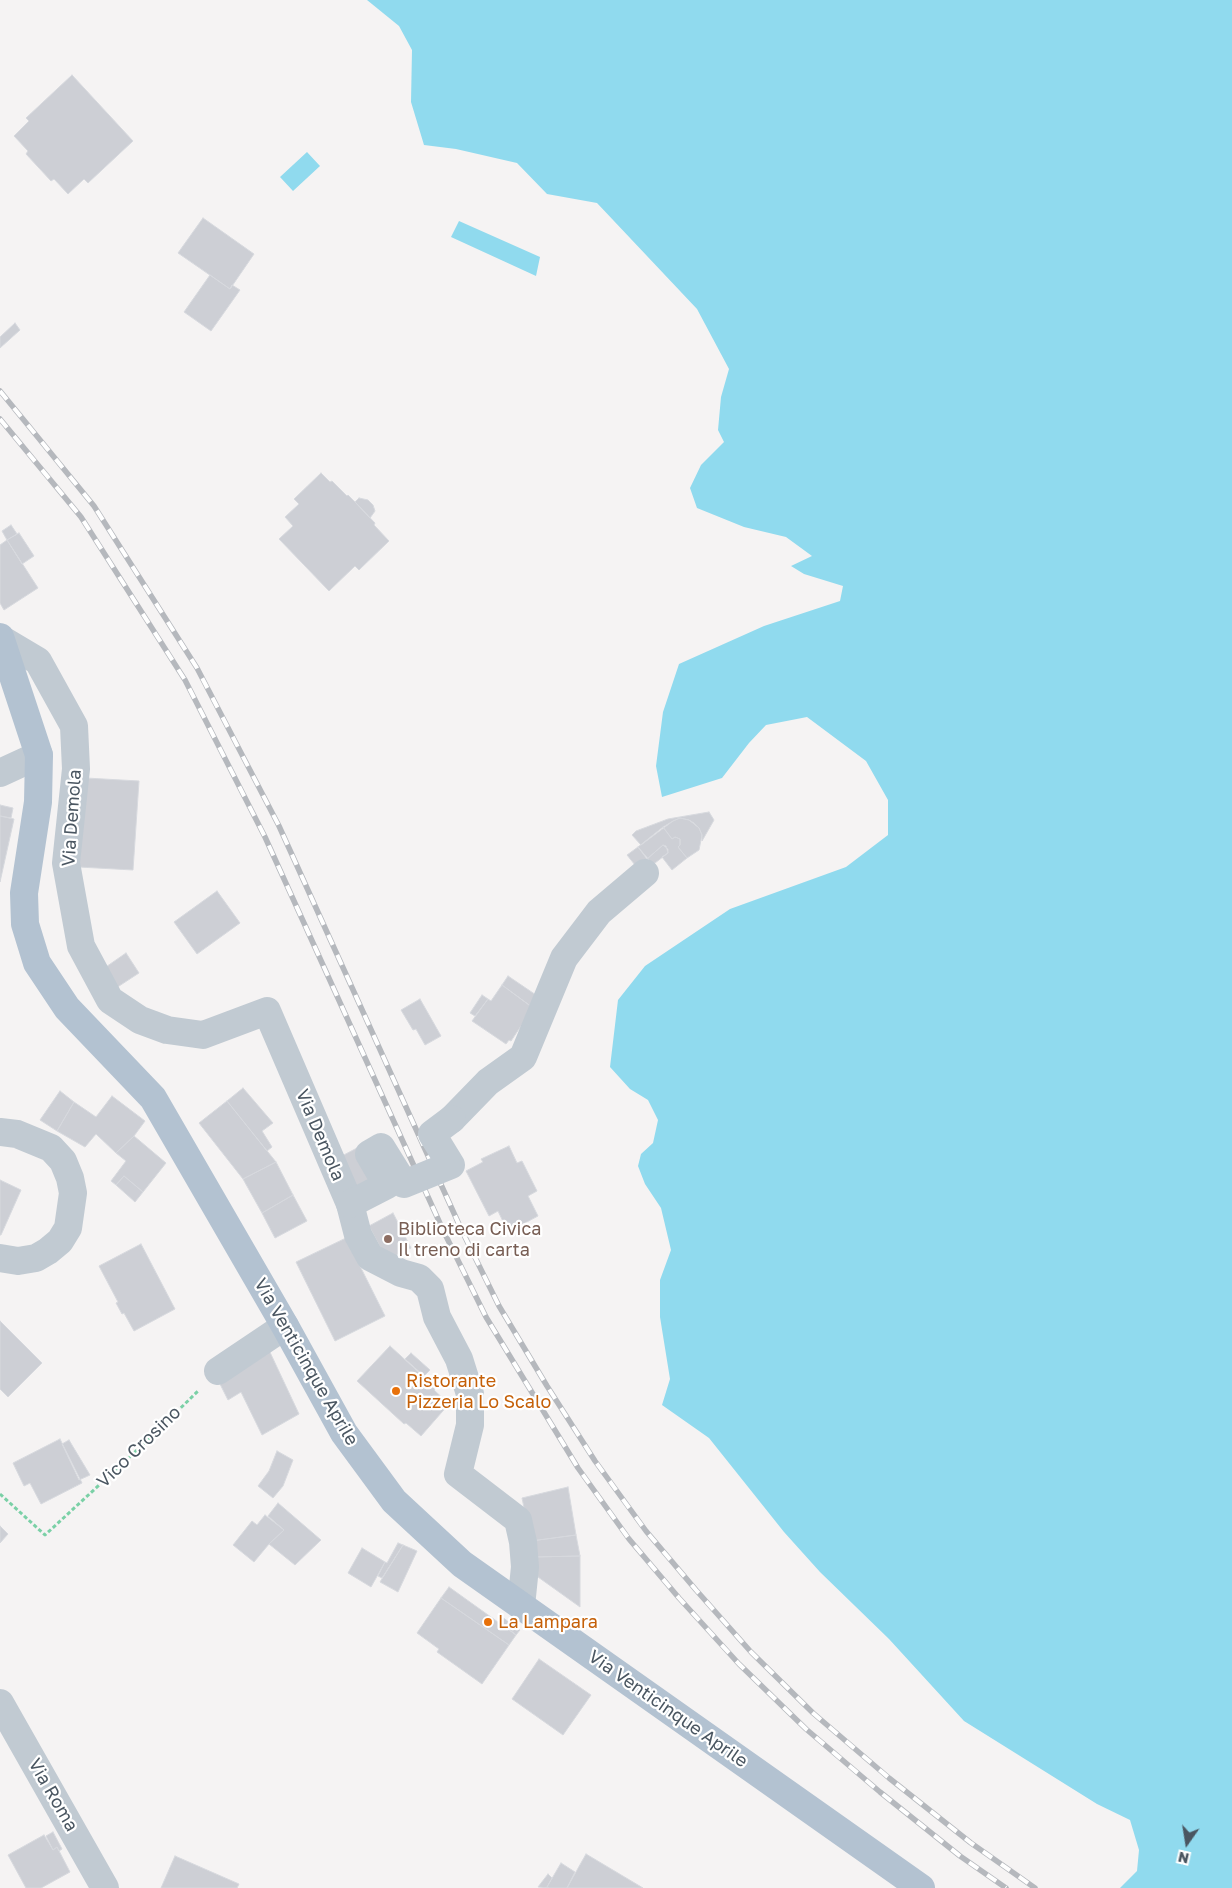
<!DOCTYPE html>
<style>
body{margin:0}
#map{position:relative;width:1232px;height:1888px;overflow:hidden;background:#f5f3f3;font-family:"Golos Text",sans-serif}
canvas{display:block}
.north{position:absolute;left:1162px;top:1818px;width:50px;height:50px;-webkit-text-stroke:4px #fff;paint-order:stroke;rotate:193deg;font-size:14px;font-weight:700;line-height:20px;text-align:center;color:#4a5661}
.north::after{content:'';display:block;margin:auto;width:18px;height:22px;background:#4a5661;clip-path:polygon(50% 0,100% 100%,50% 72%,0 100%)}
</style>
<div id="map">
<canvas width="1232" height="1888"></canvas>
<div class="north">N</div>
</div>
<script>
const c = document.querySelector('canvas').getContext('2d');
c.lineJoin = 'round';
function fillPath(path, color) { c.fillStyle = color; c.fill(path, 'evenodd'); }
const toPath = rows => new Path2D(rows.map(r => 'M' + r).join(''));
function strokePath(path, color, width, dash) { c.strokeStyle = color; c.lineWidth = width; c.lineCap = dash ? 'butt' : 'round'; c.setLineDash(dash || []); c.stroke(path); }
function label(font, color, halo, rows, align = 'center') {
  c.font = font + ' "Golos Text",sans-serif'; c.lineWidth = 4.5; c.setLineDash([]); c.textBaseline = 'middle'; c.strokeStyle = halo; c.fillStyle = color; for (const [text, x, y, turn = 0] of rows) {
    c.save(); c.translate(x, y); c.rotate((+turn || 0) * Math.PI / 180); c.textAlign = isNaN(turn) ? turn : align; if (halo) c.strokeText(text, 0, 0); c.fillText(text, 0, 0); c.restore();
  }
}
fillPath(toPath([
 [367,0,1232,0,1232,1888,1120,1888,1137,1871,1139,1850,1130,1820,1097,1804,964,1721,889,1639,820,1572,784,1532,709,1438,662,1405,670,1379,660,1317,660,1280,671,1250,661,1208,645,1184,638,1166,641,1154,653,1143,658,1120,648,1100,630,1089,610,1067,618,1000,645,966,730,909,846,867,888,835,888,800,866,761,807,717,766,725,749,743,722,778,662,797,656,766,663,712,679,664,764,626,840,601,843,586,804,574,791,566,812,556,786,537,744,527,697,508,690,488,701,465,724,442,718,430,721,397,729,369,697,309,597,203,547,194,517,163,456,149,424,145,411,102,412,50,399,26],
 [307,152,320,166,293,191,280,177],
 [459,221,540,257,536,276,451,237]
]), '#90daee');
const building = toPath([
 [72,75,133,141,88,183,84,179,68,194,54,179,51,181,26,154,28,151,14,136,29,121,26,118,72,75],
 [203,218,254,254,230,289,178,253,203,218],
 [210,275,230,289,232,285,240,290,211,331,184,312,210,275],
 [15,323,20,330,0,348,0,337,15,323],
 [321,473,330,482,332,481,347,496,348,495,355,502,375,523,374,525,389,541,359,570,355,566,329,591,279,539,293,526,285,517,299,504,294,499,321,473],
 [359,498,368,500,373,505,375,511,370,518,355,502,359,498],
 [11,525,17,534,7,540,2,531,11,525],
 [19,533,34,556,22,564,7,540,19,533],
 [7,540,38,588,4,610,0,603,0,545,7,540],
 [86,778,139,781,133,870,79,867,86,778],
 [0,805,13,808,11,818,0,816,0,805],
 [709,812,714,820,702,841,702,835,699,828,689,820,680,818,673,821,641,845,632,835,636,831,668,819,709,812],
 [0,816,14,819,0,882,0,816],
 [680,818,689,820,694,823,699,828,702,835,699,850,687,858,678,847,680,845,680,839,675,837,672,839,663,827,673,821,680,818],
 [663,827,672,839,675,837,680,839,680,845,678,847,687,858,672,870,662,857,668,853,666,846,663,845,647,859,638,847,663,827],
 [663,845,668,849,668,853,655,863,652,863,647,859,663,845],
 [638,847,650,861,639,870,627,855,638,847],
 [217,891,240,923,197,954,174,922,217,891],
 [126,953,139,973,116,988,103,969,126,953],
 [508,976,539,997,532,1007,502,985,508,976],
 [502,985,533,1008,511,1041,509,1040,506,1044,472,1021,488,999,491,1001,502,985],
 [482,995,488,999,475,1016,470,1013,482,995],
 [420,999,441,1036,425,1045,416,1029,413,1030,401,1010,420,999],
 [243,1088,273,1123,262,1131,272,1147,267,1151,227,1101,243,1088],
 [60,1091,74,1102,57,1131,40,1120,60,1091],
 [112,1096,145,1121,134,1136,116,1153,96,1134,85,1147,57,1131,74,1102,96,1117,112,1096],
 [227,1101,276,1162,243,1179,199,1123,227,1101],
 [134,1136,166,1163,143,1192,124,1176,116,1185,111,1181,126,1161,116,1153,134,1136],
 [509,1146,517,1163,522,1161,537,1191,528,1196,538,1216,508,1232,498,1211,489,1216,466,1171,483,1162,481,1159,509,1146],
 [357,1148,371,1179,358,1186,348,1182,340,1157,357,1148],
 [276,1162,293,1195,262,1213,243,1179,276,1162],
 [124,1176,143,1192,135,1202,116,1185,124,1176],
 [0,1180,21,1190,1,1235,0,1235,0,1180],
 [293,1195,307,1221,275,1238,262,1213,293,1195],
 [393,1213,411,1248,387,1260,369,1226,393,1213],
 [346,1238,385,1316,335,1341,296,1262,346,1238],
 [141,1244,175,1309,134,1331,124,1313,122,1314,116,1303,118,1302,99,1266,141,1244],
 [0,1321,42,1363,8,1397,0,1389,0,1321],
 [390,1346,436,1388,434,1390,449,1404,421,1436,406,1423,404,1424,357,1381,390,1346],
 [268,1348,299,1414,262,1435,241,1392,228,1400,218,1380,268,1348],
 [411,1353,430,1370,424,1376,405,1359,411,1353],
 [60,1439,82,1483,41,1504,30,1483,24,1486,13,1463,60,1439],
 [69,1440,90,1475,79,1480,62,1444,69,1440],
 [277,1451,293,1460,283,1486,273,1498,258,1486,269,1471,277,1451],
 [568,1487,576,1535,531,1541,522,1498,568,1487],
 [278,1503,321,1540,295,1565,269,1544,284,1530,268,1516,278,1503],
 [265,1515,284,1530,269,1544,254,1562,233,1545,252,1521,257,1525,265,1515],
 [0,1526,8,1534,0,1543,0,1526],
 [576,1535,580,1556,534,1557,531,1541,576,1535],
 [398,1543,403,1545,382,1578,378,1576,385,1562,387,1563,398,1543],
 [403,1545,417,1551,398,1592,380,1582,403,1545],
 [362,1548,385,1562,371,1587,348,1573,362,1548],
 [580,1556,580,1607,538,1577,534,1557,580,1556],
 [449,1587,516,1635,509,1645,441,1598,449,1587],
 [441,1598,509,1645,482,1684,437,1652,439,1649,417,1633,441,1598],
 [502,1617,520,1630,516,1635,499,1621,502,1617],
 [539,1659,591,1695,563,1735,512,1699,539,1659],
 [53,1832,62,1849,59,1851,57,1847,53,1850,46,1836,53,1832],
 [44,1835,53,1850,57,1847,70,1872,41,1888,26,1888,8,1855,44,1835],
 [586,1854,643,1888,567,1888,586,1854],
 [175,1856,239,1884,237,1888,161,1888,175,1856],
 [561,1863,575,1872,567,1888,549,1888,547,1887,561,1863],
 [548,1874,552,1878,547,1887,549,1888,538,1887,548,1874]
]);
fillPath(building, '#cdcfd5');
strokePath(building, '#d7d9de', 1);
strokePath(toPath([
 [0,1494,45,1535,148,1440,198,1391]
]), '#7ad0a6', 3, [4, 2.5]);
strokePath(toPath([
 [1,639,38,661,74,726,76,769,66,863,81,946,110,1000,140,1020,167,1030,203,1035,267,1011,350,1204,358,1235,370,1257,401,1273,419,1278,430,1289,437,1317,459,1359,470,1394,470,1425,458,1474,518,1520,523,1542,525,1567,521,1606],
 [0,773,39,755],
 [452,1119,488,1082,523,1057,564,958,599,912,645,873],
 [0,1132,17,1134,51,1148,63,1161,70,1178,73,1193,68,1228,60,1241,48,1251,36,1258,18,1261,0,1258],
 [218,1371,285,1326],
 [0,1703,105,1888]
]), '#c1cad2', 28);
strokePath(toPath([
 [0,637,39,755,38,802,24,893,25,924,37,963,67,1008,153,1098,285,1326,344,1433,394,1501,462,1564,921,1888]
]), '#b3c2d1', 28);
const rail = toPath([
 [0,391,94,506,197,668,279,826,462,1231,499,1306,547,1386,595,1461,646,1531,696,1590,751,1652,813,1713,889,1778,971,1843,1035,1888],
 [0,419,81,517,185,680,265,837,443,1230,486,1317,578,1468,629,1539,679,1598,739,1664,806,1729,880,1792,960,1856,1006,1888]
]);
strokePath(rail, '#b5b8bd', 5.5);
strokePath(rail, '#fff', 4, [11]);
strokePath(toPath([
 [350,1204,387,1185,369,1154,381,1147,404,1184,451,1165,432,1134,452,1119]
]), '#c1cad2', 28);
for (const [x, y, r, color] of [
 [388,1239,5,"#8d6e63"],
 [396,1391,5,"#e8710a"],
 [488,1622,5,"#e8710a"]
]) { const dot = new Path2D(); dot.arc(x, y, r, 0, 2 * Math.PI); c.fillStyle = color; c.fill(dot); strokePath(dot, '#fff', 2); }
label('18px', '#4a5661', '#fff', [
 ["Via Demola",72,818,-86],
 ["Via Demola",320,1135,67],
 ["Via Venticinque Aprile",306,1362,60],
 ["Vico Crosino",139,1447,-44],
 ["Via Venticinque Aprile",668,1709,35],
 ["Via Roma",53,1795,60]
]);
label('18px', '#785e54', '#fff', [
 ["Biblioteca Civica",398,1229],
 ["Il treno di carta",398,1250]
], 'left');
label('18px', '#c56008', '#fff', [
 ["Ristorante",406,1381],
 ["Pizzeria Lo Scalo",406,1402],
 ["La Lampara",498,1622]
], 'left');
</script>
